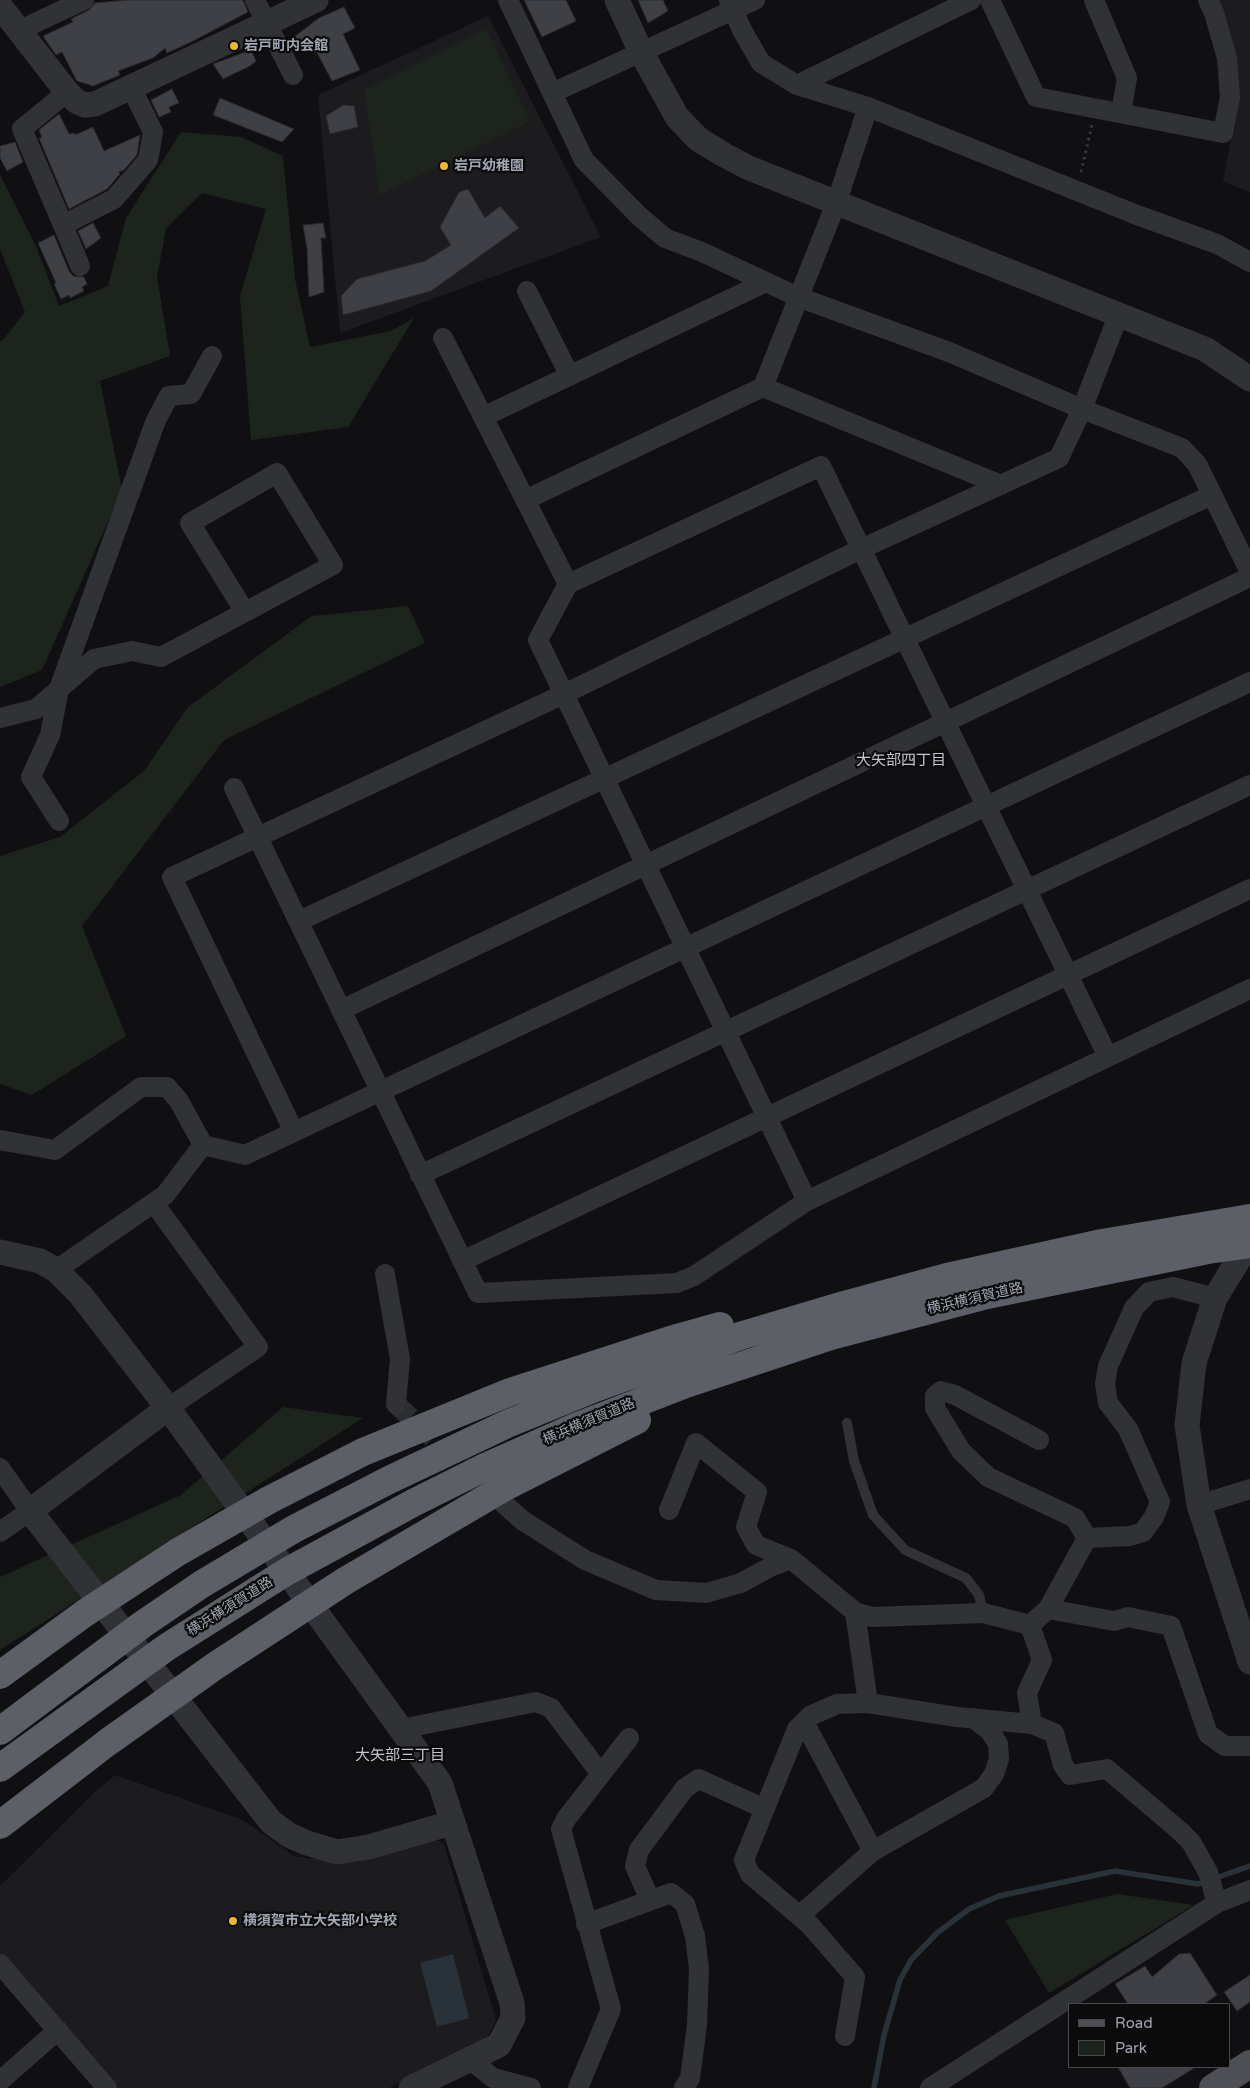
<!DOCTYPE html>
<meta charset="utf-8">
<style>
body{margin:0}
#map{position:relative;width:1250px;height:2088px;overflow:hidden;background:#101012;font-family:"Varela Round",sans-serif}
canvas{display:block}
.legend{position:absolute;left:1068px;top:2003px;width:162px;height:65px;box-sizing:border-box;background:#0b0b0c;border:1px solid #47494e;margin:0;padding:6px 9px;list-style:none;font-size:15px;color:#a2a6b2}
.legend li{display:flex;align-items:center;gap:10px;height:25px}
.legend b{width:25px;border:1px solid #47494e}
</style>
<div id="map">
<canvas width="1250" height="2088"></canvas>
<ul class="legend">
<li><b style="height:6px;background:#4d4f55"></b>Road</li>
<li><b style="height:14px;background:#1d241e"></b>Park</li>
</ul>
</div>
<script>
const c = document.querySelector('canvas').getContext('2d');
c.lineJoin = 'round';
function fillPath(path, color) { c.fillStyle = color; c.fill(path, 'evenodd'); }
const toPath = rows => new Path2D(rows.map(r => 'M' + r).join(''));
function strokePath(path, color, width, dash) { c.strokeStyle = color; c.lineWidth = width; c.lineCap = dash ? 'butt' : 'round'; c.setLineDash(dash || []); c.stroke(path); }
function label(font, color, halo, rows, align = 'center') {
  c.font = font + ' "Varela Round","Noto Sans JP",sans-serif'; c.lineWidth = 4.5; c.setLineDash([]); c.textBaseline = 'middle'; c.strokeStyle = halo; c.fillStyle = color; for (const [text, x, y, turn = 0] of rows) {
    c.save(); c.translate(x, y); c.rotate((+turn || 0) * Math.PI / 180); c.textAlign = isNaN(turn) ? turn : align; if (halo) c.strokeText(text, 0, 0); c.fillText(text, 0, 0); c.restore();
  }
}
fillPath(toPath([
 [1210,0,1250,0,1250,192,1223,182,1233,127],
 [488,16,601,237,340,333,318,95],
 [115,1775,243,1820,294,1856,342,1863,434,1839,444,1844,496,2020,487,2038,389,2088,112,2088,0,1955,0,1886,96,1791]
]), '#1c1c1e');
fillPath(toPath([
 [486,29,530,121,380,195,364,90],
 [181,132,241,137,283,156,295,279,310,347,391,331,414,318,348,427,251,440,240,296,266,209,202,193,166,228,157,277,170,356,100,381,122,490,42,670,0,687,0,341,3,340,25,312,0,249,0,175,36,246,59,306,108,286,126,218],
 [408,606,425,643,224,740,82,926,126,1036,32,1095,0,1084,0,856,60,837,144,771,188,707,312,616],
 [283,1407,363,1418,0,1650,0,1577,181,1495],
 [1117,1894,1194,1905,1049,1993,1005,1920]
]), '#1d241e');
fillPath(toPath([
 [453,1954,469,2018,437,2027,420,1963]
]), '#2a3239');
strokePath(toPath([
 [874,2088,884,2035,900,1980,911,1960,937,1933,969,1909,999,1896,1115,1871,1198,1884,1250,1866]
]), '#2a3239', 5.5);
const building = toPath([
 [127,0,243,0,248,12,193,41,167,53,165,48,153,58,118,71,120,75,93,86,77,81,62,52,56,55,43,36,73,22,71,19,89,10,95,3,127,0],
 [524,0,566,0,576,21,542,37,524,0],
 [638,0,663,0,668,11,648,23,638,0],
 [344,7,355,28,343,34,360,70,332,81,314,47,302,52,294,37,319,18,344,7],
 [251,50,256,61,250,66,223,79,213,64,251,50],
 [172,89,179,103,169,107,171,112,159,117,151,100,172,89],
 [220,98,256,113,294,129,282,142,213,115,220,98],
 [343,105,354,106,358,127,330,134,326,116,343,105],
 [59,114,69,134,75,133,75,135,93,127,104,151,140,135,137,155,124,170,119,172,120,174,107,189,69,209,39,138,42,138,39,130,59,114],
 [15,142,23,162,7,171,0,158,0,146,15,142],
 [468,189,485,218,500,206,519,228,431,291,343,315,341,296,357,279,425,261,451,245,440,227,459,192,468,189],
 [93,223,101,238,86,249,78,231,93,223],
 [323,223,326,238,321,238,324,292,309,297,307,248,303,225,323,223],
 [54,235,69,271,73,276,84,277,87,284,82,287,84,291,70,298,69,295,61,299,54,284,56,283,38,243,54,235],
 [1190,1953,1217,1995,1204,2004,1128,2004,1115,1984,1145,1966,1152,1977,1179,1954,1190,1953],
 [1250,1975,1250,2002,1237,2011,1224,1992,1250,1975],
 [1118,2067,1196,2067,1162,2088,1130,2088,1118,2067]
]);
fillPath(building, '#3f4045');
strokePath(building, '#2a2a2d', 1);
strokePath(toPath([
 [396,1404,480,1482]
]), '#2d2e32', 20, [20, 10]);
strokePath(toPath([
 [1081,172,1092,125]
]), '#37393d', 3, [2.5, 4]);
strokePath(toPath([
 [847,1423,854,1461,873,1515,905,1550,966,1578,979,1595,983,1613]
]), '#313236', 10);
strokePath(toPath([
 [255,0,293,75],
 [508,0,584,160,639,216,665,238,702,252,798,297,949,352,1082,409,1182,448,1197,464,1250,572],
 [729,0,742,30,761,63,797,85,868,107,1137,215,1217,244,1250,262],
 [990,0,1036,97,1223,133,1230,97,1227,58,1214,13,1208,0],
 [1094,0,1127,78,1121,113],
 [20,30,84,0],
 [797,85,971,0],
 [67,92,22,129,63,225,114,199,148,160,153,132,131,87],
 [552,93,755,0],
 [868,107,837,201,763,387,1001,485],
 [63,225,80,266],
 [527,291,570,376],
 [443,338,568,584],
 [483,417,766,282],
 [525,500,763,387],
 [0,718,36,709,94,659,132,651,161,657,333,565,277,473,190,523,245,612],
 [234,788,478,1293,677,1283,694,1276,807,1201,1250,989],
 [59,821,31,777,50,735,59,689,156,420,169,396,191,394,212,356],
 [299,921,1212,495],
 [341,1010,1250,577],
 [294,1132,172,877,564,694,861,549,1059,458,1082,409,1119,314],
 [0,1140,55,1150,141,1087,167,1087,179,1101,203,1145],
 [420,1175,1250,785],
 [807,1201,538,640,568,584,821,466,1108,1057],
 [154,1203,258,1347,168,1408],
 [462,1261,1250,889],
 [56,1270,165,1195,203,1145,245,1155,1250,682],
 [385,1274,400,1359,396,1404],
 [1039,1440,955,1395,941,1391,935,1396,935,1408,961,1451,988,1477,1075,1518,1087,1538,1130,1536,1143,1532,1154,1517,1160,1502,1128,1429,1108,1403,1105,1384,1108,1366,1134,1308,1149,1292,1173,1287,1215,1298],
 [0,1468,30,1511,0,1532],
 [502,1502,522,1520,585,1560,656,1590,706,1593,741,1583,772,1566,791,1559],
 [1199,1505,1250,1489],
 [669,1510,696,1443,757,1492,746,1527,756,1545,791,1559,855,1612,872,1617,983,1613,1030,1625],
 [1087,1538,1048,1609,1030,1625,1042,1660,1027,1693,1032,1724,1054,1733,1063,1765,1070,1775,1107,1769,1180,1831,1191,1842,1208,1872,1217,1903],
 [1048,1609,1114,1621,1128,1617,1171,1626,1208,1734,1225,1746,1250,1746],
 [855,1612,868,1703],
 [804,1722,873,1851],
 [401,1729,536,1702,551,1708,601,1774],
 [650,1900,635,1866,639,1850,685,1788,699,1779,765,1809],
 [799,1916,873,1851,984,1788,994,1774,999,1759,998,1744,990,1731,973,1718],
 [586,1924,671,1893,685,1904,695,1936,699,1969,697,2025,690,2078,684,2088],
 [0,1964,107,2088],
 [845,2036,855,1977,809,1924,750,1874,744,1860,797,1729,810,1716,837,1704,868,1703,957,1717,1032,1724],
 [471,2060,493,2078,531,2088],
 [0,2081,58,2030],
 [578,2088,611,2009,561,1829,566,1819,629,1738],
 [930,2088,1217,1903,1250,1890]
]), '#313236', 20);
strokePath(toPath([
 [617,0,641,52,677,117,698,139,724,155,749,168,1205,349,1250,379],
 [0,6,67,92,76,101,85,105,95,104,316,0],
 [1250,1241,1215,1298,1194,1363,1187,1425,1199,1505,1250,1662],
 [0,1252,40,1261,56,1270,80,1294,168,1408,440,1783,512,2003,513,2018,499,2045,411,2088],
 [168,1408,30,1511,271,1822,289,1835,307,1843,337,1852,369,1847,451,1823]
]), '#313236', 25);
strokePath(toPath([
 [1213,2088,1250,2064]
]), '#4d4f55', 28);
strokePath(toPath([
 [0,1675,85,1613,178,1552,269,1500,363,1452,510,1392,670,1340,720,1326],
 [0,1731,143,1624,202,1584,294,1529,389,1480,507,1424,595,1388,740,1336,844,1305,947,1277,1102,1243,1250,1218],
 [0,1768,167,1647,286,1572,415,1502,485,1467,575,1427,686,1384,831,1336,987,1295,1208,1250,1250,1244],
 [0,1825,108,1742,215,1666,345,1581,505,1487,637,1420]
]), '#5d5f67', 28);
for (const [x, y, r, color] of [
 [234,46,5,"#ebb82f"],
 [444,166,5,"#ebb82f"],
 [233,1921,5,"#ebb82f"]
]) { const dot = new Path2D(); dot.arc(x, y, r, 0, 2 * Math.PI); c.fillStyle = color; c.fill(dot); strokePath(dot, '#0b0b0c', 2); }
label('bold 14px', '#a2a6b2', '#0b0b0c', [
 ["岩戸町内会館",244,46],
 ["岩戸幼稚園",454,166],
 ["横須賀市立大矢部小学校",243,1921]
], 'left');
label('14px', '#a2a6b2', '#0b0b0c', [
 ["横浜横須賀道路",975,1299,-13],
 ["横浜横須賀道路",589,1422,-23],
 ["横浜横須賀道路",230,1607,-32]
]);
label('15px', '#c3c5ce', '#0b0b0c', [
 ["大矢部四丁目",901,761],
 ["大矢部三丁目",400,1756]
]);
</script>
